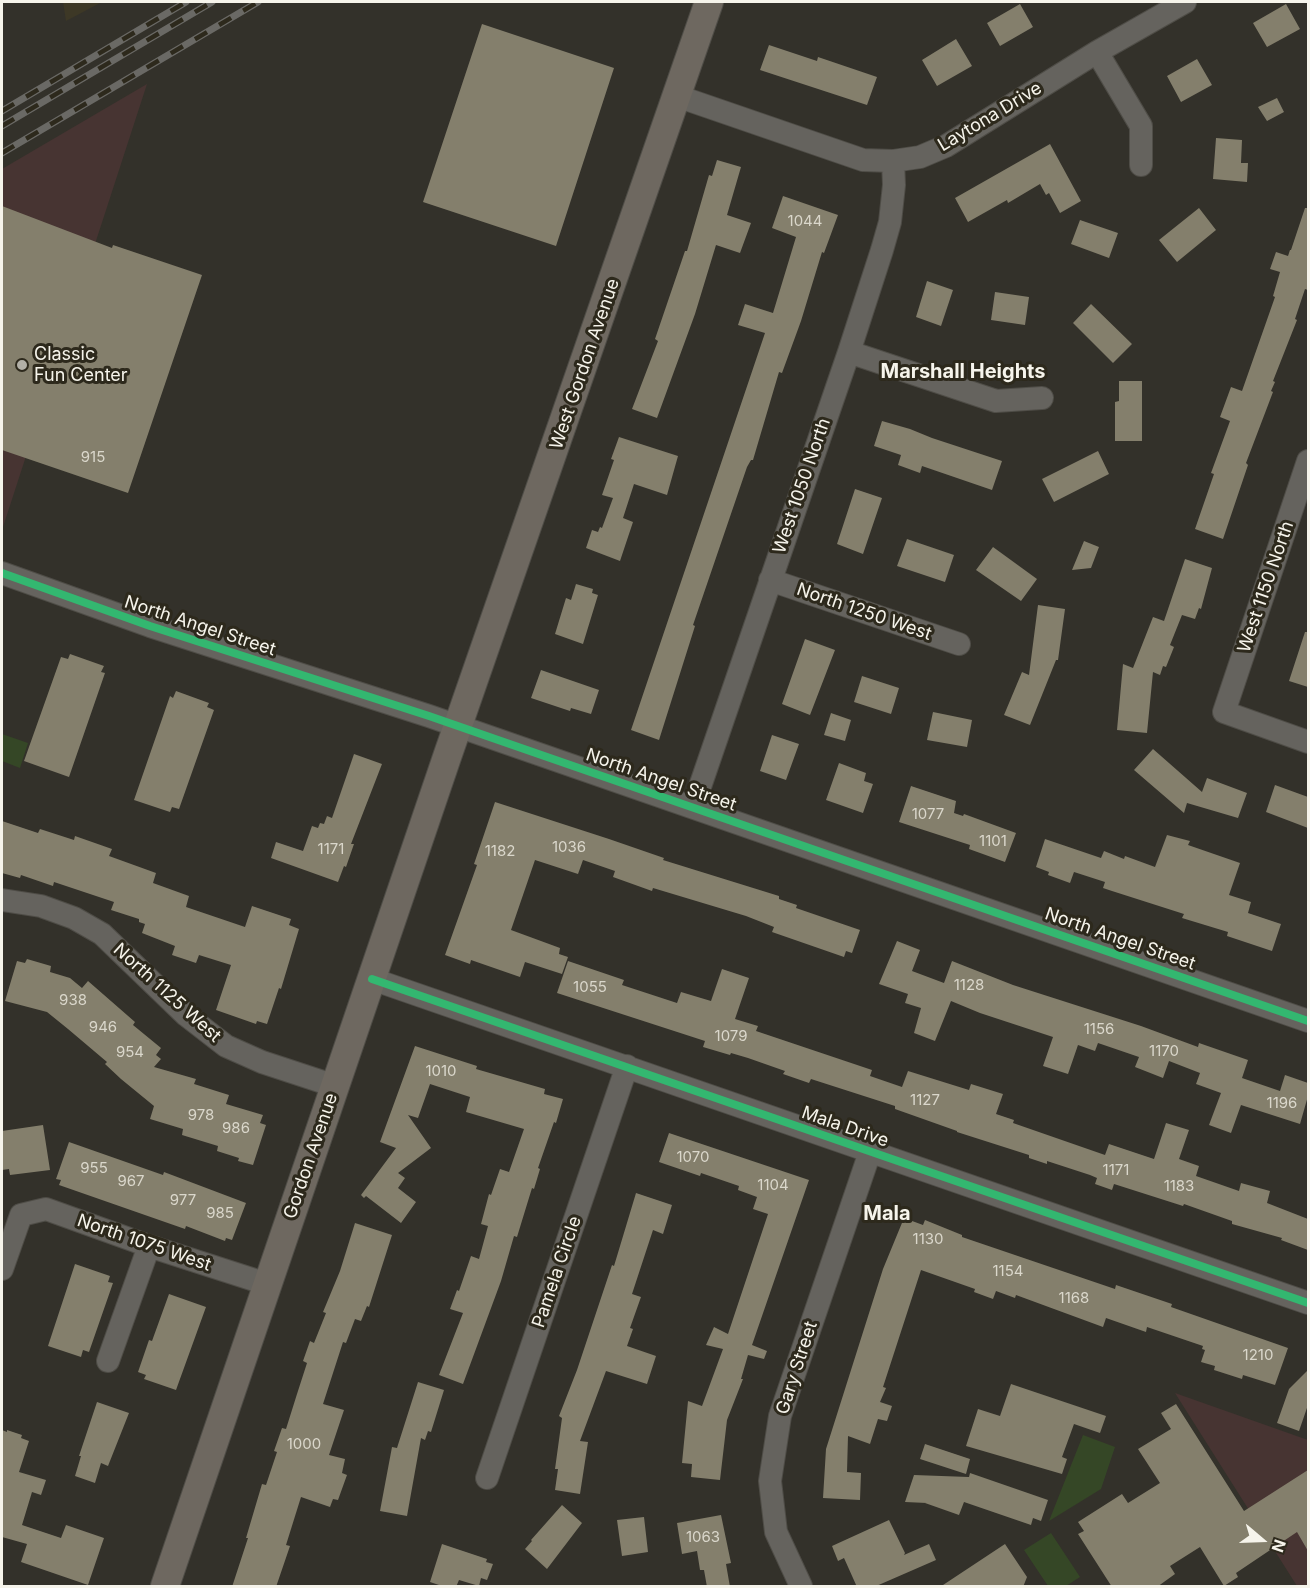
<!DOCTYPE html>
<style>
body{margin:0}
#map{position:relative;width:1310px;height:1588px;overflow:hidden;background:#33312a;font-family:Inter,sans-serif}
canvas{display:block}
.frame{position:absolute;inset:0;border:3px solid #f6f4eb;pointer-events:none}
.north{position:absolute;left:1232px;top:1510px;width:60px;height:60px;-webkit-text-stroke:4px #2d291c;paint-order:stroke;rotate:109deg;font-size:16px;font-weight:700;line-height:24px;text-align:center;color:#f6f4eb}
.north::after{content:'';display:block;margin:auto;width:21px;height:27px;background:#f6f4eb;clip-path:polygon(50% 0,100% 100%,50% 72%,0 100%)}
</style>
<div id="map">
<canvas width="1310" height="1588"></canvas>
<div class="frame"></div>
<div class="north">N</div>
</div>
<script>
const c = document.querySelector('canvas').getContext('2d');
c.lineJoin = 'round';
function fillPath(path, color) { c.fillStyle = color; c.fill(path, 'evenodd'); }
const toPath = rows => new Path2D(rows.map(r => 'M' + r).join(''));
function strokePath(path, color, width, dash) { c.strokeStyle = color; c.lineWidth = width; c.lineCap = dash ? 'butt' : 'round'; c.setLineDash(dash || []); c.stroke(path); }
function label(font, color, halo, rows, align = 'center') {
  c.font = font + ' Inter,sans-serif'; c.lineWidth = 6; c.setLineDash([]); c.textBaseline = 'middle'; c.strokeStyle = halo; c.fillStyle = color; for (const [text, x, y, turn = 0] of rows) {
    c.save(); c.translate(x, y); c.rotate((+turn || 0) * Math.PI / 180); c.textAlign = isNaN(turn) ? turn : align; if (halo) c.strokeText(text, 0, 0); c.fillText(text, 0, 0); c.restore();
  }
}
fillPath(toPath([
 [147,84,2,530,2,169],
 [1175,1393,1308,1440,1308,1586,1297,1586]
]), '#473432');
fillPath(toPath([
 [63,2,102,2,66,21]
]), '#3d3826');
fillPath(toPath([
 [2,734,28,743,20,768,2,761],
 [1083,1435,1115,1447,1101,1489,1049,1521],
 [1051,1533,1080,1577,1066,1586,1048,1586,1024,1550]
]), '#354726');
fillPath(toPath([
 [1020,4,1033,27,1000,46,987,23],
 [1286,4,1300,29,1267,47,1253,23],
 [482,24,614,68,556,246,423,202],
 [956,39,972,66,937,86,922,60],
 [769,45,817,61,818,57,877,77,867,105,760,70],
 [1197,59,1212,85,1181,102,1167,76],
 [1277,98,1284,112,1267,121,1258,107],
 [1216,138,1242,140,1241,163,1248,163,1247,182,1213,179],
 [1050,144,1081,201,1060,213,1049,193,1046,195,1040,184,1008,203,1007,200,968,222,955,198],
 [717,160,741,167,727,215,751,223,740,253,716,245,695,314,657,418,632,409,658,341,655,339,685,251,687,251,709,175,712,176],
 [783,196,838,215,824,253,822,252,801,321,782,373,779,372,753,460,751,460,747,467,693,625,695,626,659,740,631,730,765,333,738,325,745,304,773,313,796,237,772,228],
 [2,206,112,248,113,245,202,275,128,493,2,450],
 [1199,208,1216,230,1177,262,1159,240],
 [1305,208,1308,208,1308,290,1305,289,1295,319,1297,320,1273,381,1275,382,1271,391,1273,392,1246,463,1248,465,1223,539,1195,529,1214,474,1211,473,1230,421,1220,417,1231,387,1242,391,1275,297,1273,296,1280,272,1270,269,1276,252,1288,256,1290,250,1291,250],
 [1080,220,1118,233,1109,258,1071,244],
 [927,281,953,290,941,326,916,317],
 [995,292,1029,297,1025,325,991,320],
 [1091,304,1132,344,1113,363,1073,323],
 [1119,381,1142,381,1142,441,1115,441,1115,402,1119,401],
 [882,421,910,429,932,438,1002,461,992,490,922,466,920,473,898,465,901,455,874,446],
 [619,437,678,456,667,495,634,484,623,518,633,522,620,561,586,548,592,530,598,532,600,527,602,528,613,498,602,495,614,460,611,459],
 [1098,451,1109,474,1054,502,1042,479],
 [855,489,882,498,863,554,837,544],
 [907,539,954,555,945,582,897,566],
 [1084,541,1099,547,1091,568,1072,570],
 [993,547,1037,579,1021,601,976,570],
 [1185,559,1212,568,1201,609,1199,608,1195,619,1182,615,1170,645,1174,647,1166,667,1163,666,1160,675,1153,672,1147,733,1117,730,1123,664,1133,668,1153,617,1164,621],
 [576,584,593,589,592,593,598,595,583,644,555,634,566,598,571,600],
 [1038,605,1065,609,1058,660,1056,660,1030,725,1004,715,1022,672,1029,675],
 [1305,632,1308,632,1308,687,1289,681],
 [805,639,835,650,810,715,782,704],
 [70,654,104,666,101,672,105,673,69,777,24,761,61,657,68,659],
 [541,670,599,690,591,714,571,708,570,711,531,698],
 [862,676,899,688,891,714,854,702],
 [176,691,209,703,207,707,214,710,179,809,172,807,170,812,134,800,170,696,173,698],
 [933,712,972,720,967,747,927,740],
 [831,713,851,720,845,741,824,735],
 [772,735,799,744,786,780,760,771],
 [1153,749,1202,792,1207,778,1247,793,1238,818,1187,803,1184,813,1134,770],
 [354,754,382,764,351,844,354,844,346,867,344,866,338,882,271,858,276,842,303,851,312,826,318,828,320,823,324,824,327,816,332,818],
 [839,763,866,773,864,781,873,784,863,813,826,800],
 [1275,785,1308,797,1308,828,1266,812],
 [911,786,956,801,954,813,963,816,964,814,1016,833,1005,862,969,849,970,845,899,822],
 [495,802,609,839,664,858,663,860,779,896,779,899,797,905,796,908,860,930,852,953,846,951,844,957,772,932,774,927,746,916,653,888,652,891,613,877,615,871,583,860,578,874,535,860,511,930,560,948,559,954,568,957,562,974,525,962,520,977,471,960,470,964,445,955,477,865,474,864],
 [2,821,38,833,40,829,74,840,75,836,112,849,109,856,156,873,153,883,189,896,186,907,245,927,252,906,291,919,289,925,299,929,281,989,279,988,267,1024,257,1021,256,1024,216,1010,231,965,199,955,196,963,172,955,175,946,142,933,145,924,139,922,139,919,111,910,114,902,54,882,53,886,21,875,20,878,2,873],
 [1167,835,1190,841,1188,845,1240,863,1229,895,1251,902,1248,913,1281,924,1272,951,1227,936,1228,932,1182,918,1184,914,1112,891,1103,888,1105,882,1074,872,1070,883,1048,875,1049,872,1036,867,1045,839,1101,858,1104,851,1124,859,1125,856,1155,867],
 [897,941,920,950,912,971,944,983,952,961,1013,985,1141,1026,1198,1047,1199,1043,1248,1060,1242,1078,1280,1091,1285,1075,1308,1083,1308,1096,1300,1124,1241,1105,1231,1133,1209,1125,1221,1093,1196,1084,1200,1073,1169,1061,1163,1078,1135,1067,1139,1057,1098,1043,1095,1051,1078,1045,1068,1074,1043,1066,1053,1037,980,1013,951,1001,935,1041,914,1033,921,1008,905,1003,908,994,879,984],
 [27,959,51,966,50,972,70,978,82,988,88,981,135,1022,133,1025,161,1048,156,1055,161,1059,154,1067,196,1079,194,1084,229,1095,226,1104,263,1115,260,1123,266,1125,253,1165,238,1161,239,1158,217,1151,218,1146,182,1135,183,1129,150,1119,154,1106,121,1079,105,1064,107,1062,68,1029,47,1012,5,1001,17,961,25,963],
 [568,961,624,980,622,985,677,1003,681,992,711,1001,722,969,749,978,735,1019,758,1026,756,1031,872,1070,870,1076,902,1087,908,1071,969,1090,971,1084,1003,1094,996,1114,1014,1120,1013,1123,1105,1155,1109,1144,1154,1159,1166,1123,1189,1130,1179,1159,1199,1166,1196,1176,1239,1191,1241,1183,1270,1191,1267,1203,1308,1219,1308,1250,1281,1240,1282,1238,1232,1224,1232,1221,1184,1204,1183,1206,1114,1184,1112,1190,1095,1184,1097,1178,1090,1175,1047,1161,1047,1164,1029,1158,1029,1155,957,1132,957,1131,895,1109,895,1106,811,1079,809,1083,783,1074,785,1071,748,1058,731,1053,730,1055,703,1047,705,1041,557,993],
 [415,1046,477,1066,476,1069,545,1089,544,1094,563,1099,556,1123,554,1122,538,1168,540,1169,534,1189,532,1188,517,1237,514,1236,501,1281,463,1384,439,1375,463,1313,450,1309,457,1290,459,1291,471,1256,479,1259,488,1226,481,1224,489,1194,491,1195,500,1169,509,1172,524,1129,466,1112,470,1097,430,1084,418,1118,408,1115,431,1148,398,1173,405,1178,398,1188,416,1202,401,1223,366,1196,364,1198,361,1195,396,1148,380,1142],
 [43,1125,50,1170,10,1175,9,1169,2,1170,2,1131],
 [669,1133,809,1180,752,1345,767,1351,764,1359,748,1355,741,1379,743,1379,727,1420,720,1480,691,1477,692,1464,682,1463,688,1401,702,1406,723,1349,706,1345,714,1327,728,1334,768,1214,753,1209,757,1197,738,1190,739,1186,701,1173,700,1176,659,1162],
 [69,1142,163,1175,164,1172,246,1203,232,1240,226,1238,225,1241,186,1226,185,1229,59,1185,61,1180,56,1179],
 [636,1193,672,1205,663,1234,653,1230,632,1294,641,1297,630,1328,633,1329,627,1346,656,1356,647,1384,606,1371,580,1441,588,1442,580,1494,555,1490,558,1469,555,1469,562,1418,559,1416,577,1370,612,1265,614,1266],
 [904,1218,923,1225,925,1220,962,1235,962,1237,1115,1289,1116,1285,1172,1304,1171,1307,1288,1348,1275,1385,1243,1375,1242,1379,1214,1370,1215,1366,1201,1362,1205,1350,1202,1349,1203,1346,1147,1327,1146,1332,1106,1318,1103,1327,1016,1295,1015,1298,996,1291,993,1299,974,1292,975,1289,921,1270,883,1387,886,1388,880,1402,892,1406,887,1421,878,1419,870,1444,848,1436,847,1472,861,1473,860,1500,823,1498,826,1449,883,1269],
 [355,1223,392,1235,369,1307,367,1306,361,1321,355,1319,346,1343,343,1342,323,1404,344,1410,329,1455,345,1459,342,1473,347,1475,338,1500,333,1499,330,1507,301,1497,286,1545,290,1546,276,1587,232,1587,248,1538,246,1538,262,1484,266,1485,277,1452,274,1451,282,1428,286,1429,297,1394,307,1363,303,1361,310,1341,314,1343,326,1313,323,1312,340,1271],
 [75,1264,110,1276,108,1282,113,1283,89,1352,83,1350,81,1357,48,1346],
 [169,1294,206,1307,176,1390,144,1379,146,1375,138,1372,149,1340,152,1341],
 [1308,1370,1308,1405,1299,1431,1277,1423,1289,1389],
 [418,1382,444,1390,431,1432,428,1431,425,1440,421,1438,407,1516,380,1511,392,1447,397,1448],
 [1011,1384,1106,1416,1100,1433,1074,1424,1062,1457,1067,1459,1062,1474,966,1446,978,1409,1000,1416],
 [97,1402,129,1413,108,1466,101,1463,95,1483,75,1476,81,1456,79,1456],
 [1176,1404,1244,1511,1308,1470,1308,1551,1297,1532,1236,1573,1238,1577,1224,1586,1200,1547,1170,1566,1175,1574,1157,1587,1112,1587,1078,1534,1084,1531,1078,1522,1122,1494,1128,1503,1160,1483,1138,1449,1171,1429,1161,1413],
 [2,1430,7,1432,7,1430,22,1435,21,1438,29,1441,19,1472,46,1480,41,1495,32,1492,22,1525,61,1538,66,1525,104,1538,88,1585,21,1562,27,1544,2,1537],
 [925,1444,970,1459,966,1474,920,1459],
 [970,1473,1048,1500,1041,1521,1033,1518,1031,1525,964,1502,959,1515,925,1503,927,1503,905,1502,914,1475,969,1477],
 [562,1505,582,1523,547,1569,525,1549,532,1541,531,1540],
 [721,1515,731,1563,726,1564,730,1587,707,1587,704,1570,700,1570,697,1551,682,1554,677,1523],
 [644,1517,648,1552,622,1556,617,1520],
 [889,1520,905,1553,904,1555,929,1544,936,1560,874,1587,857,1587,844,1558,838,1561,832,1546],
 [442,1544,487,1559,486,1562,493,1564,487,1580,481,1578,479,1586,459,1580,456,1587,445,1587,430,1582],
 [1005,1544,1027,1577,1023,1587,940,1587]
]), '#847f6c');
const minor = toPath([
 [1097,52,1141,126,1141,165],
 [677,96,863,160,893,161,920,157,946,146,1097,52,1185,2],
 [849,352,996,401,1042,398],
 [1308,461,1224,712,1308,742],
 [2,573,150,626,429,716,1308,1021],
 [770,580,959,644],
 [693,807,849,352,882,250,890,222,894,185,893,161],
 [2,900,41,906,74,918,102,934,186,1015,226,1046,262,1062,335,1086],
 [372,979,1308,1303],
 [2,1269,21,1215,46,1209,149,1246,267,1284],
 [108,1361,149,1246],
 [487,1478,627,1066],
 [801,1586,776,1532,770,1481,780,1416,870,1152]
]);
const major = toPath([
 [165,1586,447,757,709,2]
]);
strokePath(minor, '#4f4d47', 24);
strokePath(major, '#4f4d47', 30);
strokePath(minor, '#65635e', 22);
strokePath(major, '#6e6860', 28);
const rail = toPath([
 [2,111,186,2],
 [2,126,212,2],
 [2,153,258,2]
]);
strokePath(rail, '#6a6965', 7);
strokePath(rail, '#2d291c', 4.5, [14]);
strokePath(toPath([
 [2,573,150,626,429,716,1308,1021],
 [372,979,1308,1303]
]), '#33b770', 8);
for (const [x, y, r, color] of [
 [22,365,6,"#b2b0a7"]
]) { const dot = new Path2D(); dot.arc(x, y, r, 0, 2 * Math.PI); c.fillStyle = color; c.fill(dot); strokePath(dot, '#2d291c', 2); }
label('15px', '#dad7cb', null, [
 ["1044",805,221],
 ["915",93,457],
 ["1077",928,814],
 ["1101",993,841],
 ["1036",569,847],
 ["1171",331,849],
 ["1182",500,851],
 ["1128",969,985],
 ["1055",590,987],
 ["938",73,1000],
 ["946",103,1027],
 ["1156",1099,1029],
 ["1079",731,1036],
 ["1170",1164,1051],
 ["954",130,1052],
 ["1010",441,1071],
 ["1127",925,1100],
 ["1196",1282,1103],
 ["978",201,1115],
 ["986",236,1128],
 ["1070",693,1157],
 ["955",94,1168],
 ["1171",1116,1170],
 ["967",131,1181],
 ["1104",773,1185],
 ["1183",1179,1186],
 ["977",183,1200],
 ["985",220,1213],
 ["1130",928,1239],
 ["1154",1008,1271],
 ["1168",1074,1298],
 ["1210",1258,1355],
 ["1000",304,1444],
 ["1063",703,1537]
]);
label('18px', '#f6f4eb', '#2d291c', [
 ["Laytona Drive",990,117,-31],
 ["West Gordon Avenue",585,364,-71],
 ["West 1050 North",802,486,-71],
 ["West 1150 North",1266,587,-71],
 ["North 1250 West",864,612,19],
 ["North Angel Street",200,626,18],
 ["North Angel Street",661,780,19],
 ["North Angel Street",1120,939,19],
 ["North 1125 West",167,993,42],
 ["Mala Drive",845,1127,19],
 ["Gordon Avenue",311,1156,-71],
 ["North 1075 West",144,1243,19],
 ["Pamela Circle",557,1272,-71],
 ["Gary Street",797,1368,-72]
]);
label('18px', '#f6f4eb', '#2d291c', [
 ["Classic",34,355],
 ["Fun Center",34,376]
], 'left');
label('bold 20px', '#f6f4eb', '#2d291c', [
 ["Marshall Heights",963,372],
 ["Mala",887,1214]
]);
</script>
